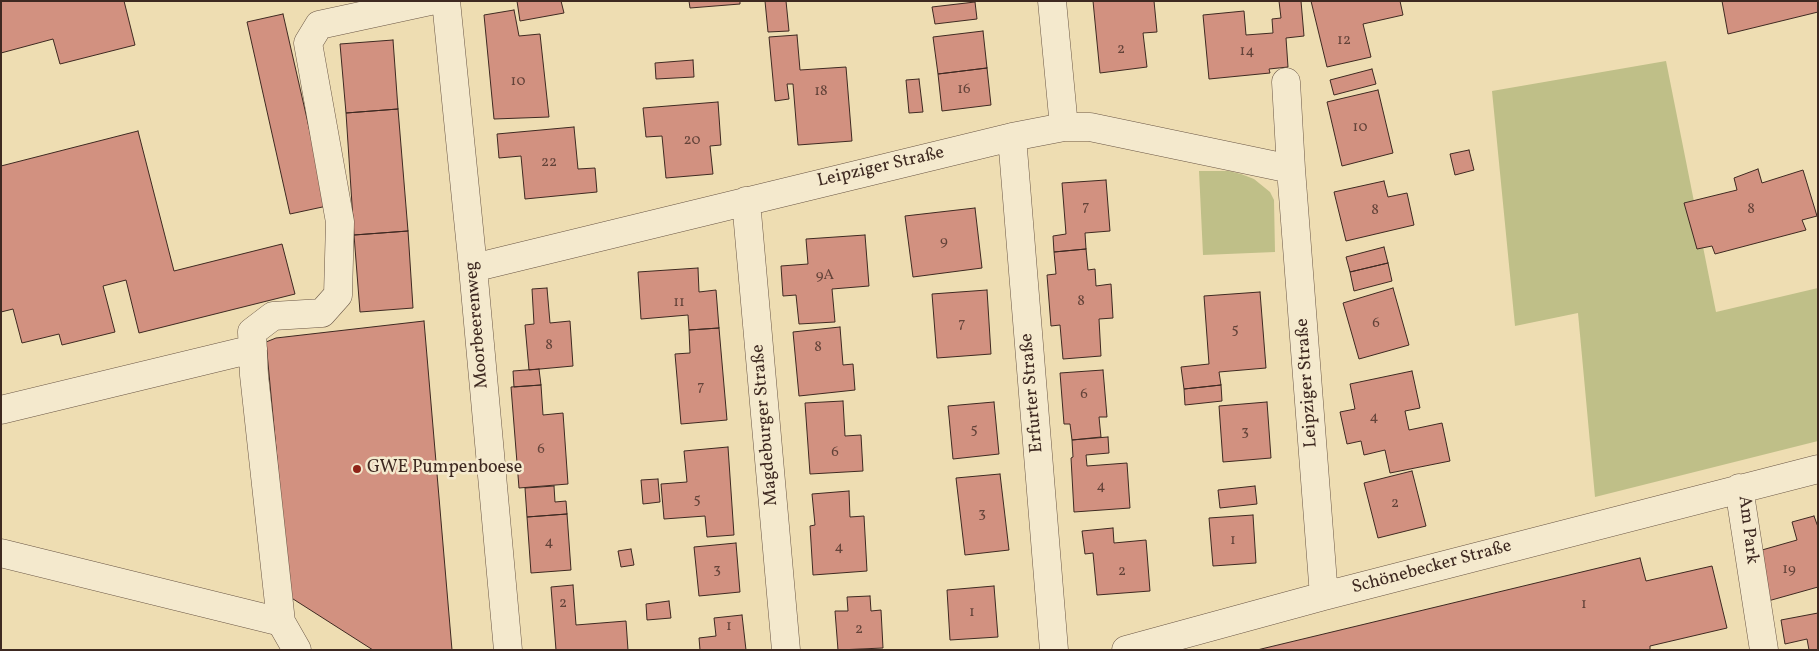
<!DOCTYPE html>
<meta charset="utf-8">
<style>
body{margin:0}
#map{position:relative;width:1819px;height:651px;overflow:hidden;background:#eeddb2;font-family:Vollkorn,serif}
canvas{display:block}
.frame{position:absolute;inset:0;border:2px solid #3e2921;pointer-events:none}
</style>
<div id="map">
<canvas width="1819" height="651"></canvas>
<div class="frame"></div>
</div>
<script>
const c = document.querySelector('canvas').getContext('2d');
c.lineJoin = 'round';
function fillPath(path, color) { c.fillStyle = color; c.fill(path, 'evenodd'); }
const toPath = rows => new Path2D(rows.map(r => 'M' + r).join(''));
function strokePath(path, color, width, dash) { c.strokeStyle = color; c.lineWidth = width; c.lineCap = dash ? 'butt' : 'round'; c.setLineDash(dash || []); c.stroke(path); }
function label(font, color, halo, rows, align = 'center') {
  c.font = font + ' Vollkorn,serif'; c.lineWidth = 5; c.setLineDash([]); c.textBaseline = 'middle'; c.strokeStyle = halo; c.fillStyle = color; for (const [text, x, y, turn = 0] of rows) {
    c.save(); c.translate(x, y); c.rotate((+turn || 0) * Math.PI / 180); c.textAlign = isNaN(turn) ? turn : align; if (halo) c.strokeText(text, 0, 0); c.fillText(text, 0, 0); c.restore();
  }
}
fillPath(toPath([
 [1666,61,1716,312,1818,288,1818,441,1595,497,1578,313,1515,326,1492,91],
 [1199,171,1229,171,1241,174,1254,179,1270,192,1274,200,1275,252,1203,255]
]), '#bfbf88');
const building = toPath([
 [1,1,124,1,135,45,60,64,53,39,1,53,1,1],
 [517,1,561,1,564,13,520,21,517,1],
 [689,1,740,1,740,4,690,8,689,1],
 [765,1,786,1,789,31,768,32,765,1],
 [1093,1,1154,1,1157,32,1143,33,1147,67,1100,73,1093,1],
 [1279,1,1301,1,1304,36,1286,38,1288,67,1269,69,1270,73,1209,79,1203,15,1244,11,1246,35,1273,33,1272,19,1281,18,1279,1],
 [1311,1,1400,1,1403,15,1363,24,1371,57,1327,67,1311,1],
 [1722,1,1818,1,1818,12,1728,34,1722,1],
 [975,2,977,19,935,24,932,7,975,2],
 [514,10,519,36,540,34,549,117,494,119,484,15,514,10],
 [283,14,327,206,290,214,247,22,283,14],
 [983,31,987,68,938,74,933,37,983,31],
 [797,35,800,70,846,67,852,141,798,145,793,84,787,84,789,99,775,101,769,37,797,35],
 [393,40,398,109,346,113,340,44,393,40],
 [693,60,694,77,656,79,655,63,693,60],
 [987,68,991,105,942,111,938,74,987,68],
 [1372,69,1376,84,1334,95,1330,80,1372,69],
 [919,79,923,112,909,113,906,80,919,79],
 [1378,90,1393,153,1342,166,1327,102,1378,90],
 [718,102,721,145,710,146,713,174,666,178,662,136,646,137,643,108,718,102],
 [398,109,408,231,354,235,346,113,398,109],
 [574,127,578,169,595,168,597,192,525,199,521,156,499,158,497,134,574,127],
 [138,131,174,271,282,244,295,294,139,333,126,280,103,286,115,332,62,345,59,334,22,343,13,309,1,312,1,166,138,131],
 [1469,150,1474,170,1455,175,1450,154,1469,150],
 [1758,169,1762,183,1803,170,1817,216,1802,220,1806,230,1715,254,1712,246,1697,249,1684,203,1737,190,1734,178,1758,169],
 [1106,180,1110,231,1085,233,1086,249,1054,252,1053,236,1066,234,1062,183,1106,180],
 [1384,181,1388,197,1407,193,1414,225,1346,241,1334,192,1384,181],
 [975,208,982,268,913,277,905,216,975,208],
 [408,231,413,308,360,312,354,235,408,231],
 [865,235,869,286,832,289,835,322,799,324,796,295,783,296,781,266,808,264,806,239,865,235],
 [1384,247,1388,263,1350,272,1346,257,1384,247],
 [1086,249,1088,270,1095,269,1096,286,1111,284,1113,318,1099,319,1101,356,1063,359,1060,325,1051,326,1047,275,1056,274,1054,252,1086,249],
 [1388,263,1392,281,1354,291,1350,272,1388,263],
 [698,268,699,292,716,290,719,328,689,330,688,315,641,319,638,272,698,268],
 [547,288,550,323,570,321,573,366,529,370,525,325,534,324,532,289,547,288],
 [1393,288,1409,345,1359,359,1343,303,1393,288],
 [987,290,991,354,937,358,932,294,987,290],
 [1260,292,1266,368,1219,372,1221,385,1184,389,1181,367,1209,364,1204,296,1260,292],
 [424,321,452,650,373,650,290,597,266,342,276,338,424,321],
 [840,327,843,365,853,364,855,390,799,396,793,332,840,327],
 [719,328,727,420,681,424,675,354,690,353,689,330,719,328],
 [539,369,541,385,514,387,513,371,539,369],
 [1103,370,1107,417,1099,417,1101,437,1072,440,1070,424,1064,424,1060,373,1103,370],
 [1412,371,1420,408,1405,411,1409,430,1442,423,1450,461,1390,473,1385,450,1364,455,1361,441,1347,444,1340,412,1355,409,1350,384,1412,371],
 [541,385,543,415,563,413,568,484,519,488,511,387,541,385],
 [1221,385,1222,401,1185,405,1184,389,1221,385],
 [843,401,845,436,861,435,863,471,810,474,805,403,843,401],
 [994,402,999,454,953,459,948,406,994,402],
 [1267,402,1271,458,1223,462,1219,406,1267,402],
 [1108,437,1109,453,1086,455,1087,466,1127,463,1130,508,1074,512,1071,458,1073,457,1072,440,1108,437],
 [728,447,734,535,707,537,705,516,664,519,661,484,687,482,684,451,728,447],
 [1412,471,1426,526,1378,538,1364,483,1412,471],
 [1000,474,1009,550,965,555,956,478,1000,474],
 [658,479,660,502,643,504,641,480,658,479],
 [554,486,555,502,566,501,567,514,527,517,525,488,554,486],
 [1255,486,1257,504,1220,508,1218,490,1255,486],
 [849,491,850,517,864,516,867,571,813,575,810,526,815,525,812,494,849,491],
 [567,514,571,570,531,573,527,517,567,514],
 [1253,515,1256,563,1213,566,1209,518,1253,515],
 [1814,516,1818,527,1818,587,1768,601,1755,552,1797,540,1792,522,1814,516],
 [1113,528,1114,543,1146,540,1150,591,1097,595,1093,553,1085,554,1082,531,1113,528],
 [736,543,740,592,699,596,694,547,736,543],
 [631,549,634,565,621,567,618,551,631,549],
 [1640,558,1646,581,1712,566,1727,628,1650,646,1650,650,1257,650,1640,558],
 [573,585,576,625,626,621,628,650,556,650,551,587,573,585],
 [994,586,998,637,950,640,947,590,994,586],
 [870,596,871,611,881,610,883,648,838,650,835,611,848,611,847,597,870,596],
 [669,601,671,618,647,620,646,604,669,601],
 [1818,613,1818,650,1809,650,1807,639,1785,644,1781,620,1818,613],
 [742,615,746,650,700,650,699,638,716,636,714,618,742,615]
]);
fillPath(building, '#d29180');
strokePath(building, '#3e2921', 1);
const minor = toPath([
 [446,1,473,268,508,650],
 [1052,1,1064,127],
 [1286,82,1291,169],
 [1012,137,1054,650],
 [746,201,786,650],
 [473,268,1012,137,1064,127,1090,127,1291,169,1324,596],
 [1,410,253,349],
 [1739,488,1764,650],
 [1,553,281,622],
 [297,650,281,622,254,375,252,332,273,316,322,313,338,295,340,222,308,43,319,25,430,1],
 [1126,650,1324,596,1818,469]
]);
strokePath(minor, '#6a5645', 29);
strokePath(minor, '#f4e9cd', 28);
for (const [x, y, r, color] of [
 [357,469,5,"#8f2418"]
]) { const dot = new Path2D(); dot.arc(x, y, r, 0, 2 * Math.PI); c.fillStyle = color; c.fill(dot); strokePath(dot, '#f4e9cd', 2); }
label('15px', '#634339', null, [
 ["12",1344,41],
 ["2",1121,50],
 ["14",1247,52],
 ["10",518,82],
 ["16",964,90],
 ["18",821,92],
 ["10",1360,128],
 ["20",692,141],
 ["22",549,163],
 ["7",1086,207],
 ["8",1751,210],
 ["8",1375,211],
 ["9",944,242],
 ["9A",825,276],
 ["8",1081,302],
 ["11",679,303],
 ["7",962,324],
 ["6",1376,324],
 ["5",1235,330],
 ["8",549,346],
 ["8",818,348],
 ["7",701,387],
 ["6",1084,395],
 ["4",1374,418],
 ["5",974,430],
 ["3",1245,432],
 ["6",541,450],
 ["6",835,453],
 ["4",1101,487],
 ["5",697,500],
 ["2",1395,504],
 ["3",982,514],
 ["1",1233,541],
 ["4",549,543],
 ["4",839,548],
 ["3",717,570],
 ["19",1789,570],
 ["2",1122,572],
 ["2",563,604],
 ["1",1584,605],
 ["1",972,613],
 ["1",729,627],
 ["2",859,630]
]);
label('18px', '#3e2921', '#f4e9cd', [
 ["Leipziger Straße",881,168,-13],
 ["Moorbeerenweg",478,325,-95],
 ["Leipziger Straße",1308,383,-94],
 ["Erfurter Straße",1033,393,-95],
 ["Magdeburger Straße",766,425,-95],
 ["Am Park",1747,530,83],
 ["Schönebecker Straße",1432,568,-15]
]);
label('18px', '#3e2921', '#f4e9cd', [
 ["GWE Pumpenboese",367,469]
], 'left');
</script>
